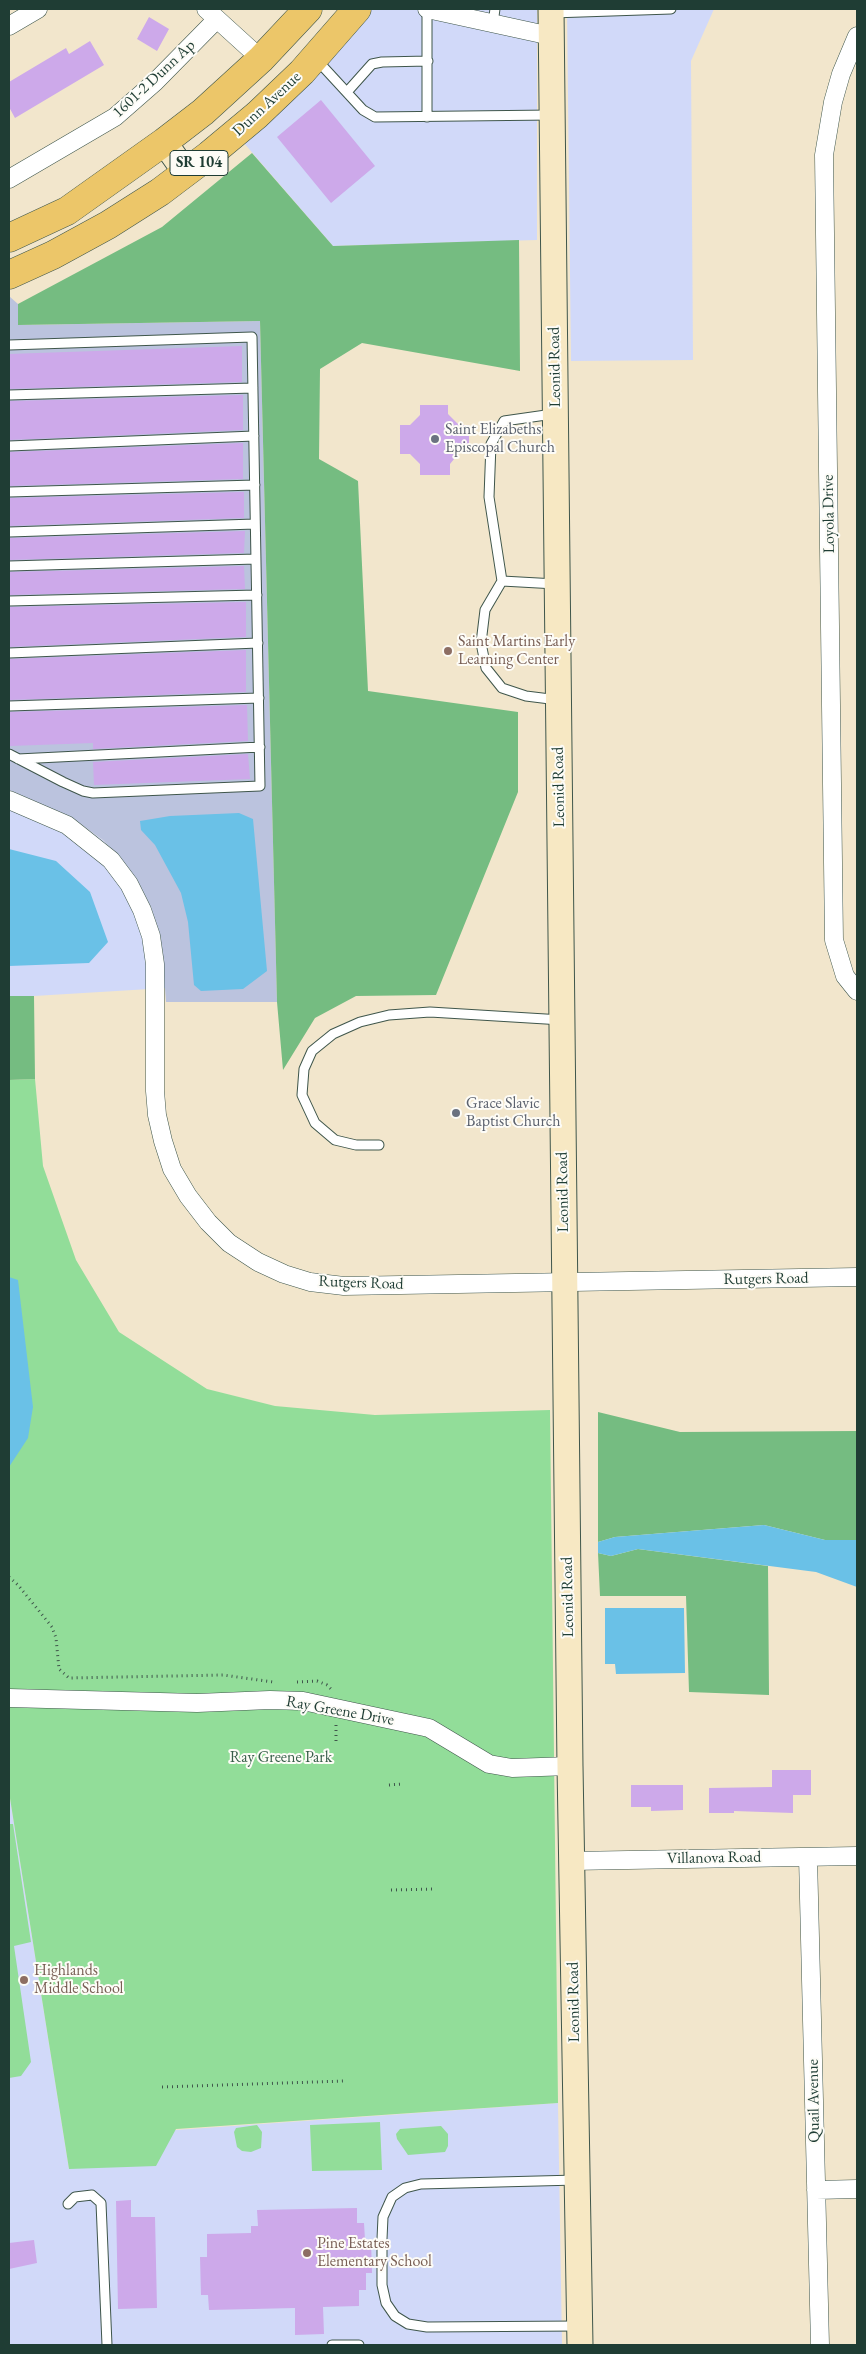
<!DOCTYPE html>
<style>
body{margin:0}
#map{position:relative;width:866px;height:2354px;overflow:hidden;background:#f2e6cc;font-family:"EB Garamond",serif}
canvas{display:block}
.frame{position:absolute;inset:0;border:10px solid #1f3d34;pointer-events:none}
</style>
<div id="map">
<canvas width="866" height="2354"></canvas>
<div class="frame"></div>
</div>
<script>
const c = document.querySelector('canvas').getContext('2d');
c.lineJoin = 'round';
function fillPath(path, color) { c.fillStyle = color; c.fill(path, 'evenodd'); }
const toPath = rows => new Path2D(rows.map(r => 'M' + r).join(''));
function strokePath(path, color, width, dash) { c.strokeStyle = color; c.lineWidth = width; c.lineCap = dash ? 'butt' : 'round'; c.setLineDash(dash || []); c.stroke(path); }
function label(font, color, halo, rows, align = 'center') {
  c.font = font + ' "EB Garamond",serif'; c.lineWidth = 4; c.setLineDash([]); c.textBaseline = 'middle'; c.strokeStyle = halo; c.fillStyle = color; for (const [text, x, y, turn = 0] of rows) {
    c.save(); c.translate(x, y); c.rotate((+turn || 0) * Math.PI / 180); c.textAlign = isNaN(turn) ? turn : align; if (halo) c.strokeText(text, 0, 0); c.fillText(text, 0, 0); c.restore();
  }
}
fillPath(toPath([
 [369,9,537,9,537,240,333,246,243,142],
 [567,9,714,9,691,61,693,360,571,361],
 [9,790,72,818,103,840,132,873,151,906,162,949,166,988,34,996,9,996],
 [9,1792,69,2169,176,2130,558,2103,562,2345,9,2345]
]), '#d1d9f9');
fillPath(toPath([
 [9,296,18,304,19,325,260,321,277,1002,166,1002,162,949,151,907,132,873,103,840,72,818,9,790]
]), '#bbc3de');
fillPath(toPath([
 [35,1079,43,1166,76,1260,119,1332,207,1389,275,1406,375,1415,550,1410,558,2103,176,2129,156,2166,69,2169,9,1792,9,1080],
 [9,1824,13,1824,31,1942,14,1946,31,2062,21,2076,9,2078],
 [380,2122,382,2170,312,2171,310,2125],
 [257,2125,262,2132,261,2148,251,2152,242,2151,237,2147,234,2132,236,2128],
 [441,2126,448,2134,448,2146,445,2152,408,2155,397,2139,396,2134,400,2129]
]), '#92dd99');
fillPath(toPath([
 [252,153,333,246,519,240,520,371,362,343,320,369,319,459,358,481,368,691,518,712,518,792,436,995,356,996,315,1018,283,1070,277,1002,260,321,18,325,18,304,162,227],
 [9,996,34,996,35,1079,9,1080],
 [598,1412,680,1432,857,1431,857,1540,825,1540,764,1525,615,1537,598,1542],
 [638,1549,768,1566,769,1695,689,1692,686,1596,600,1596,598,1553,611,1556]
]), '#75bc81');
fillPath(toPath([
 [239,813,253,819,267,971,243,989,201,991,194,985,188,922,181,893,155,845,141,830,140,821,170,816],
 [9,849,56,861,90,892,108,942,89,963,9,966],
 [9,1277,18,1280,33,1407,28,1438,9,1467],
 [764,1525,825,1540,857,1540,857,1587,816,1572,638,1549,611,1556,598,1553,598,1542,615,1537],
 [605,1608,684,1608,685,1673,616,1674,615,1664,605,1664]
]), '#6ac1e7');
fillPath(toPath([
 [149,17,169,29,157,51,137,39],
 [90,41,104,65,15,118,9,107,9,82,66,48,69,54],
 [321,100,375,166,331,203,277,137],
 [242,346,242,382,9,389,9,354],
 [243,395,243,430,9,440,9,401],
 [420,405,448,405,448,414,459,425,469,425,469,453,459,453,450,464,450,475,420,475,420,464,410,454,400,454,400,425,410,425,420,415],
 [243,443,243,479,9,486,9,452],
 [244,492,244,518,9,526,9,498],
 [245,531,244,553,9,560,9,538],
 [244,566,245,589,9,595,9,572],
 [246,602,246,637,9,647,9,607],
 [246,650,246,692,9,700,9,659],
 [247,705,248,741,93,749,93,743,10,746,9,712],
 [248,754,250,779,94,785,93,762],
 [772,1770,811,1770,811,1795,793,1795,793,1813,734,1811,734,1813,709,1813,709,1788,772,1787],
 [631,1785,683,1785,683,1810,651,1811,651,1807,631,1807],
 [131,2200,131,2217,155,2217,157,2308,118,2309,116,2201],
 [357,2208,357,2223,364,2223,365,2240,371,2240,372,2273,366,2273,366,2290,359,2290,359,2306,323,2307,324,2334,295,2335,295,2308,209,2310,208,2295,201,2295,200,2257,207,2257,207,2234,251,2233,251,2226,258,2226,257,2210],
 [34,2240,37,2263,9,2269,9,2243]
]), '#cda9ea');
const lane = toPath([
 [427,9,427,117],
 [552,13,671,9],
 [493,23,495,9],
 [316,59,363,110,375,117,552,115],
 [347,92,372,64,382,62,428,61],
 [9,345,252,337,260,786,93,793,83,791,63,782,9,754],
 [9,395,253,388],
 [553,414,504,421,491,444,489,497,502,581,485,610,481,643,486,668,502,688,526,696,558,700],
 [9,446,254,436],
 [9,492,255,485],
 [9,532,255,524],
 [9,566,256,559],
 [502,581,556,584],
 [9,601,257,595],
 [9,653,258,643],
 [9,706,259,698],
 [18,759,260,747],
 [379,1145,356,1145,335,1140,315,1123,302,1095,304,1069,312,1051,333,1034,360,1022,389,1015,430,1012,562,1020],
 [577,2180,421,2184,405,2188,392,2197,383,2217,382,2239,382,2285,386,2303,395,2316,408,2324,427,2327,579,2326],
 [68,2204,75,2197,92,2195,101,2203,107,2345],
 [332,2345,359,2345]
]);
const street = toPath([
 [206,9,261,59],
 [427,9,551,36],
 [9,26,38,9],
 [857,36,841,74,833,102,824,155,834,940,845,976,857,991],
 [9,179,115,117,155,82,217,19],
 [9,800,67,825,111,860,129,884,142,910,151,936,155,964,155,1091,157,1115,163,1141,172,1169,188,1196,208,1222,229,1243,258,1262,284,1274,310,1282,344,1286,857,1277],
 [9,1698,197,1703,270,1700,303,1701,429,1728,489,1764,512,1768,570,1766],
 [808,1857,820,2345],
 [571,1861,857,1856],
 [816,2190,857,2189]
]);
const secondary = toPath([
 [551,9,570,1766,580,2345],
 [164,142,186,173]
]);
const primary = toPath([
 [9,238,67,211,164,142,203,112,261,59,308,9],
 [9,275,53,255,108,225,160,192,209,155,257,115,302,72,357,9]
]);
strokePath(lane, '#3f564b', 11);
strokePath(street, '#3f564b', 19);
strokePath(secondary, '#3f564b', 27);
strokePath(primary, '#3f564b', 29);
strokePath(toPath([
 [9,1577,18,1585,52,1627,56,1638,59,1669,69,1678,223,1675,273,1682],
 [297,1682,317,1681,327,1685,332,1690],
 [336,1725,336,1742],
 [389,1785,402,1784],
 [391,1890,434,1889,434,1887],
 [162,2087,345,2081]
]), '#3f564b', 3, [1, 4]);
strokePath(lane, '#fff', 9);
strokePath(street, '#fff', 18);
strokePath(secondary, '#f7e8c3', 25);
strokePath(primary, '#ecc669', 28);
for (const [x, y, r, color] of [
 [435,439,5,"#6b7280"],
 [448,651,5,"#8d6e63"],
 [456,1113,5,"#6b7280"],
 [24,1980,5,"#8d6e63"],
 [307,2253,5,"#8d6e63"]
]) { const dot = new Path2D(); dot.arc(x, y, r, 0, 2 * Math.PI); c.fillStyle = color; c.fill(dot); strokePath(dot, '#fdfcf7', 2); }
for (const [x, y, w] of [
 [199,163,58]
]) { const box = new Path2D(); box.roundRect(x - w / 2, y - 12.5, w, 25, 4); c.fillStyle = '#fdfcf7'; c.fill(box); strokePath(box, '#1f3d34', 1); }
label('bold 15px', '#1f3d34', null, [
 ["SR 104",199,163]
]);
label('16px', '#1f3d34', '#fdfcf7', [
 ["1601-2 Dunn Ap",154,79,-43],
 ["Dunn Avenue",267,104,-43],
 ["Leonid Road",555,367,-91],
 ["Loyola Drive",829,514,-91],
 ["Leonid Road",559,787,-91],
 ["Leonid Road",563,1192,-91],
 ["Rutgers Road",766,1279,-1],
 ["Rutgers Road",361,1283,2],
 ["Leonid Road",568,1597,-91],
 ["Ray Greene Drive",340,1711,10],
 ["Villanova Road",714,1858,-1],
 ["Leonid Road",574,2002,-91],
 ["Quail Avenue",814,2101,-91]
]);
label('16px', '#5b616d', '#fdfcf7', [
 ["Saint Elizabeths",445,430],
 ["Episcopal Church",445,448],
 ["Grace Slavic",466,1104],
 ["Baptist Church",466,1122]
], 'left');
label('16px', '#785e54', '#fdfcf7', [
 ["Saint Martins Early",458,642],
 ["Learning Center",458,660],
 ["Highlands",34,1971],
 ["Middle School",34,1989],
 ["Pine Estates",317,2244],
 ["Elementary School",317,2262]
], 'left');
label('16px', '#365d48', '#fdfcf7', [
 ["Ray Greene Park",281,1758]
]);
</script>
